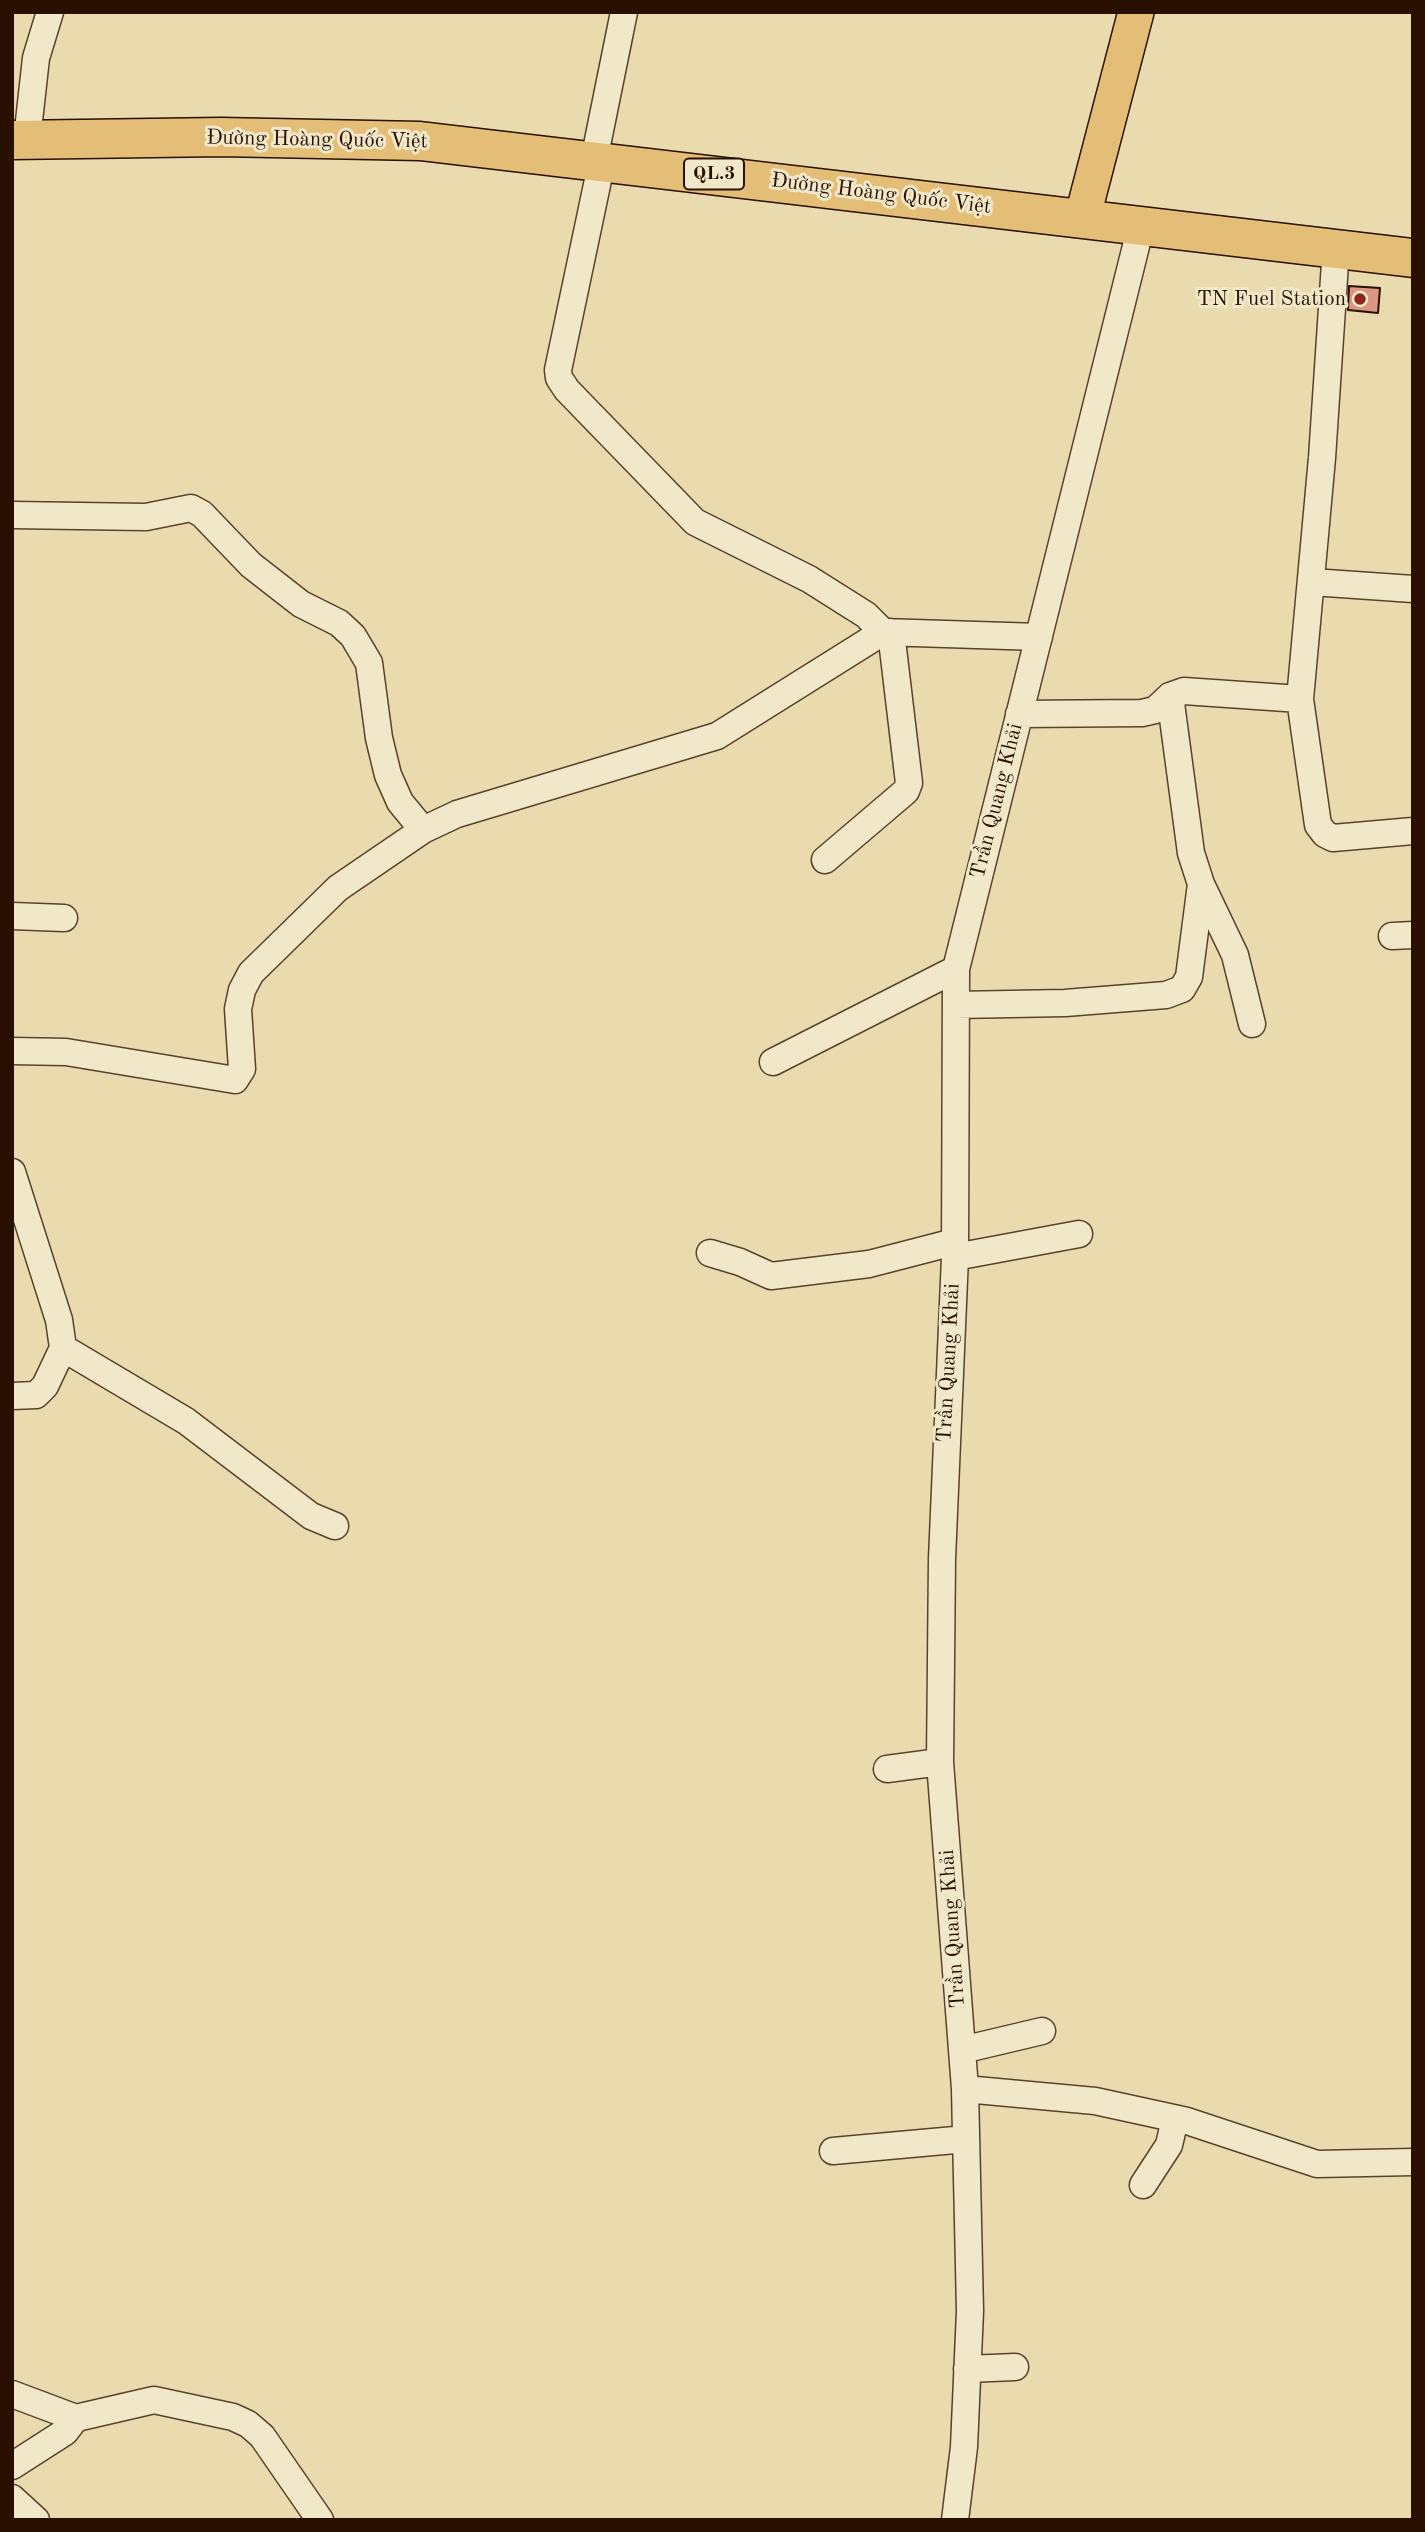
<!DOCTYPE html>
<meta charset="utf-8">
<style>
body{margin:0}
#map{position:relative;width:1425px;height:2532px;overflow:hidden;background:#e9dbae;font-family:"Old Standard TT",serif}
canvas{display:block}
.frame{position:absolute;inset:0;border:14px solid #290f00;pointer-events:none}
</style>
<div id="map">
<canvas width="1425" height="2532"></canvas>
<div class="frame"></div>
</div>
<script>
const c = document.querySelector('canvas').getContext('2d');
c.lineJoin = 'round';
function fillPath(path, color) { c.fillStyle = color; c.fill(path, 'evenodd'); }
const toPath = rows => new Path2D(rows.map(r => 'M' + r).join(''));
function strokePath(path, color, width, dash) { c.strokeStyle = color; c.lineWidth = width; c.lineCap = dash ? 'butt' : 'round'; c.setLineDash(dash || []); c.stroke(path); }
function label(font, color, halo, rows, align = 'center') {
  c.font = font + ' "Old Standard TT",serif'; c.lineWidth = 6; c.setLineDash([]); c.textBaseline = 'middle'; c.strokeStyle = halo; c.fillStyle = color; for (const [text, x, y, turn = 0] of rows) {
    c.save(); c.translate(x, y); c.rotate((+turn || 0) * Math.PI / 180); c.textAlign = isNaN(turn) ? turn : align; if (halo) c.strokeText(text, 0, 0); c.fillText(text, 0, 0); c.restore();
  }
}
const building = toPath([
 [1349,286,1380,288,1378,313,1348,310,1349,286]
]);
fillPath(building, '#db9781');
strokePath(building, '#290f00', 2);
const minor = toPath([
 [27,139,36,58,50,12],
 [594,160,624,12],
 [602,161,558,370,559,378,567,390,695,522,809,579,866,615,883,632,1039,637],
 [1336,248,1322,458,1300,699,1318,825,1325,834,1333,838,1413,831],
 [12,515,146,517,191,508,202,514,251,565,301,604,339,623,353,636,369,663,379,738,388,775,400,802,423,830],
 [1312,582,1413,589],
 [1170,696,1191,853,1201,884,1235,955,1252,1024],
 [1019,714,1142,713,1155,710,1170,696,1184,691,1300,699],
 [825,860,906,791,909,783,891,632],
 [12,916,64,918],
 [1392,936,1413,935],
 [956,1005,1065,1003,1166,995,1182,989,1189,977,1201,884],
 [12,1051,66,1052,235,1080,242,1069,238,1009,242,990,251,973,338,888,423,830,457,814,717,736,883,632],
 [773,1062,956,969],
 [12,1172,59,1320,63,1348,45,1386,36,1395,12,1396],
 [710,1253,740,1262,771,1276,869,1264,954,1242],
 [955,1257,1079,1234],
 [63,1348,186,1421,311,1516,335,1526],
 [887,1769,940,1762],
 [962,2050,1042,2031],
 [965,2089,1095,2101,1187,2121,1317,2164,1413,2162],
 [833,2151,966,2139],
 [1143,2185,1169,2145,1175,2119],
 [967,2369,1015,2367],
 [12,2394,76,2418,154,2400,233,2417,248,2424,262,2436,320,2520],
 [12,2466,65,2432,76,2418],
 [12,2498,36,2520],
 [955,2520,964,2447,970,2311,965,2089,940,1762,942,1559,955,1257,956,969,1141,226]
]);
const major = toPath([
 [1082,219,1136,12]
]);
const highway = toPath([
 [12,140,221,137,420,141,1413,258]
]);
strokePath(minor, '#59422c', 29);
strokePath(major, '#290f00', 38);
strokePath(highway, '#290f00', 41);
strokePath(minor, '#f1e8ca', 26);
strokePath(major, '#e4be77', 35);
strokePath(highway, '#e4be77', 38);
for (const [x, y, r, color] of [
 [1360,299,7,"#8f2418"]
]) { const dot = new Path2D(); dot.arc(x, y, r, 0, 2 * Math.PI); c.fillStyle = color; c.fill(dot); strokePath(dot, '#f1e8ca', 2.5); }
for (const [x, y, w] of [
 [714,174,60]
]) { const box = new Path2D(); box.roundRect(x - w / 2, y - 15.5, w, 31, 5); c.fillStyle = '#f1e8ca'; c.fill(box); strokePath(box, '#290f00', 2); }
label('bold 19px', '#290f00', null, [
 ["QL.3",714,174]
]);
label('21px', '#290f00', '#f1e8ca', [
 ["Đường Hoàng Quốc Việt",317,140,1],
 ["Đường Hoàng Quốc Việt",881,194,7],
 ["Trần Quang Khải",997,801,-76],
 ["Trần Quang Khải",949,1363,-87],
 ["Trần Quang Khải",953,1929,-94]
]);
label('21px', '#290f00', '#f1e8ca', [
 ["TN Fuel Station",1346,299]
], 'right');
</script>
